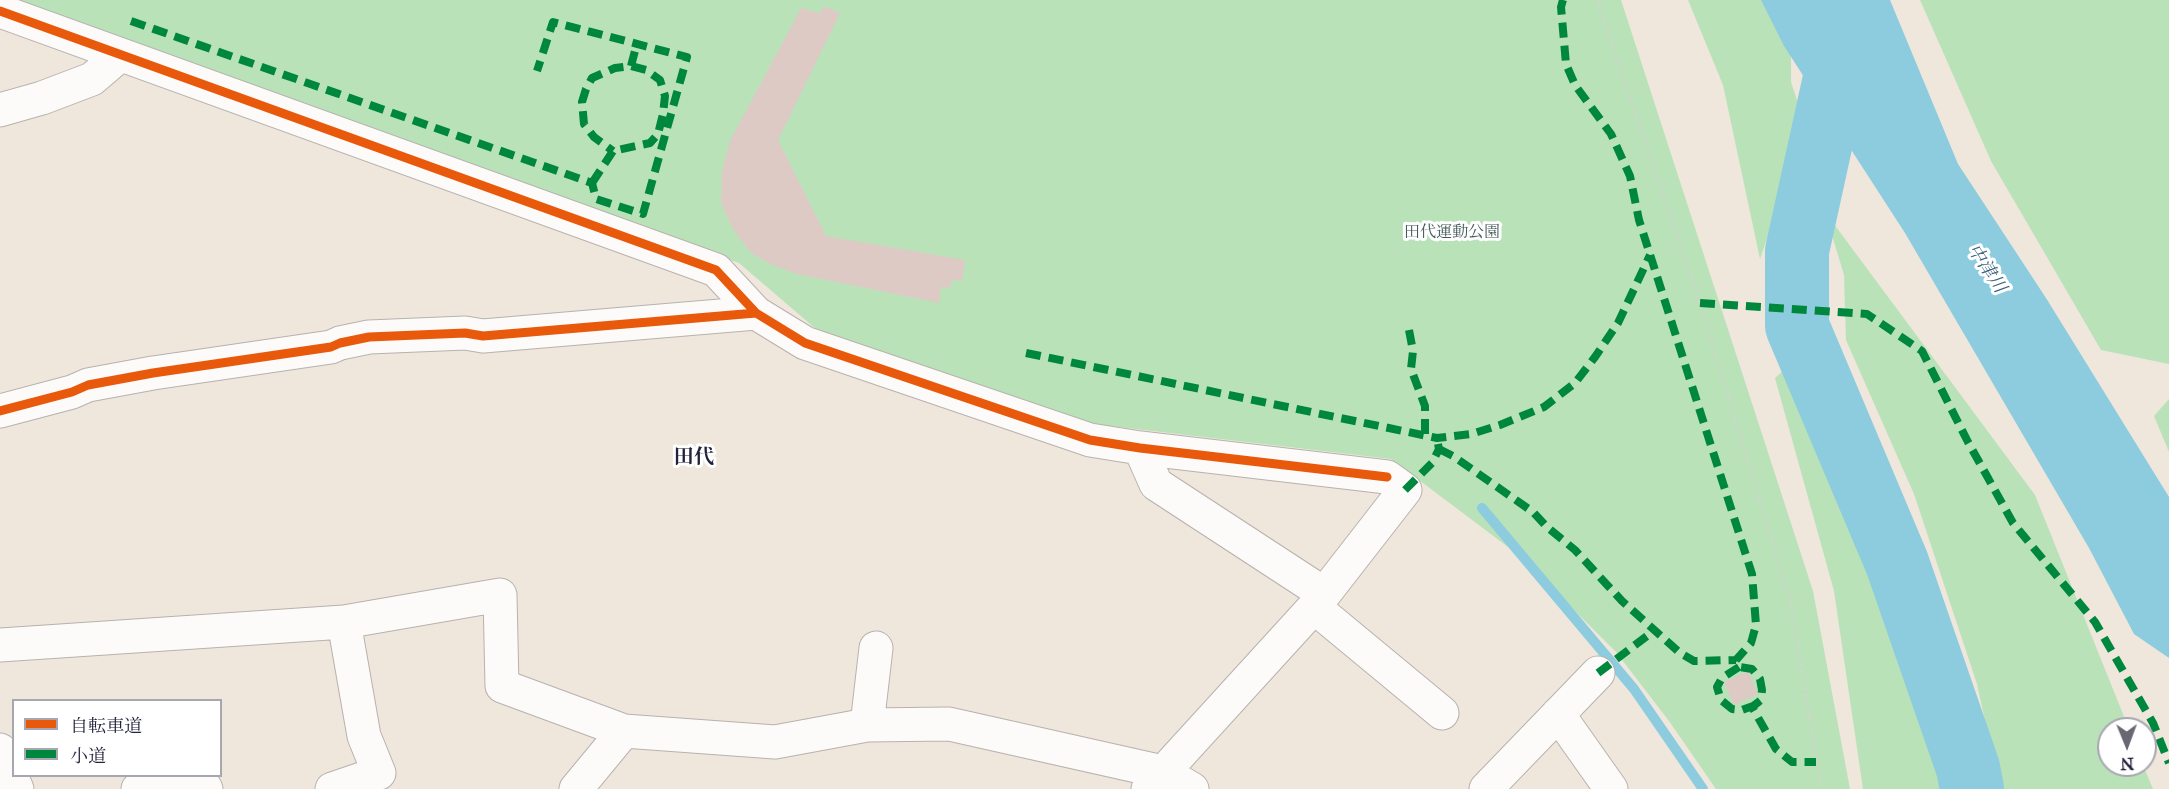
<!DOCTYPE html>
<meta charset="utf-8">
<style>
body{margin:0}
#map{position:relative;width:2169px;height:789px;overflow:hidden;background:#efe6dc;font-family:"IM FELL Great Primer","Noto Serif JP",serif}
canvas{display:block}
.legend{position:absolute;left:12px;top:699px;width:210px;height:78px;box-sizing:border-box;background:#fff;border:2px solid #a7a7b1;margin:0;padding:8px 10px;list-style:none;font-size:18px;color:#22223b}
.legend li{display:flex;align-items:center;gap:12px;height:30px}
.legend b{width:30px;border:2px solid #a7a7b1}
.north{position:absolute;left:2097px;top:717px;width:60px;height:60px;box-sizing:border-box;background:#fff;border:2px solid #a7a7b1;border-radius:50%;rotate:179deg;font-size:16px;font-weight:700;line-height:24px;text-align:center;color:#22223b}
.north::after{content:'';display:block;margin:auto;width:21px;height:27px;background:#6a6773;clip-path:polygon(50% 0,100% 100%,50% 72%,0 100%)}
</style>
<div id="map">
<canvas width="2169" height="789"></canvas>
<ul class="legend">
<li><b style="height:8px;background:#e8590c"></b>自転車道</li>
<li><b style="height:8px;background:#00873e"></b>小道</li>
</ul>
<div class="north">N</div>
</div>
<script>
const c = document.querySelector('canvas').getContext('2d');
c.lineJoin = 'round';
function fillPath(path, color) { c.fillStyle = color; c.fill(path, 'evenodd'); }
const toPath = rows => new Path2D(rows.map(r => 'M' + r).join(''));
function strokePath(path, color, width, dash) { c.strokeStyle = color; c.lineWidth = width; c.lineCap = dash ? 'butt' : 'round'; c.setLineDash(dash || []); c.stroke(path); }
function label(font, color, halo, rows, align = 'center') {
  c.font = font + ' "IM FELL Great Primer","Noto Serif JP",serif'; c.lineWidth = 6; c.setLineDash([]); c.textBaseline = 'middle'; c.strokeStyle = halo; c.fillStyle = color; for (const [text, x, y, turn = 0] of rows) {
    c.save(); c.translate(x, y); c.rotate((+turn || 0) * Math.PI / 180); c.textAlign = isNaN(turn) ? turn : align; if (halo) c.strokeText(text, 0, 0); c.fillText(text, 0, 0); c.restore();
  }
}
fillPath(toPath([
 [14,0,1621,0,1813,591,1850,789,1716,789,1669,721,1616,652,1520,556,1391,459,1093,424,823,335,739,263],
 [1688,0,1785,0,1791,12,1791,82,1808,133,1793,161,1760,259,1723,85],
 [1920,0,2169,0,2169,364,2101,350,1991,161],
 [1825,212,2035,495,2129,729,2109,729,2109,765,2143,765,2153,789,2000,789,1977,684,1914,494,1846,340,1844,275],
 [1794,361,1850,475,1886,573,1946,789,1863,789,1834,591,1775,378],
 [2169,399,2169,452,2154,416]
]), '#bae2b9');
fillPath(toPath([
 [1761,0,1890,0,1958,164,2046,298,2169,497,2169,658,2134,634,2089,548,1905,233,1784,46]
]), '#8cccde');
strokePath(toPath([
 [1482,508,1634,689,1703,789]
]), '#8cccde', 10);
strokePath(toPath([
 [1863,37,1835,78,1797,251,1797,326,1897,563,1968,768,1972,789]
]), '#8cccde', 64);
fillPath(toPath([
 [824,6,840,13,778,140,826,236,965,260,962,281,952,280,950,288,941,287,939,303,797,274,770,264,750,252,733,229,721,203,722,171,730,141,801,8,820,13],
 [1748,671,1758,694,1734,705,1724,682]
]), '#decac5');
const minor = toPath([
 [0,11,716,270,756,313,805,343,1090,440,1140,448,1387,477,1405,490,1314,607,1148,789],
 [0,110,42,98,92,79,119,56],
 [0,411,72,392,88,385,153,373,331,347,340,343,369,337,465,333,483,336,756,313],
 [1140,448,1156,484,1323,593],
 [1314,607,1442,713],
 [344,622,500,595,502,686,624,731,775,742,867,725,949,724,1163,772,1192,789],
 [0,645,344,622,364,736,379,773,332,789],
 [1558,714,1611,789],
 [867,725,876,648],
 [0,750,17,789],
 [138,789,200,779,206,789],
 [576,789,624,731],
 [1486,789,1598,673]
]);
strokePath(minor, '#b7b2ae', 35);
strokePath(toPath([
 [1597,0,1700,303,1791,604,1821,789]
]), '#d5d2d1', 4, [1.5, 4.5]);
strokePath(minor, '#fdfbfa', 33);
strokePath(toPath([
 [1563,0,1561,7,1566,64,1575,85,1611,134,1630,176,1639,220,1752,574,1756,625,1751,643,1736,660,1739,667,1752,669,1760,679,1762,690,1761,700,1752,707,1776,749,1792,762,1816,762],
 [131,21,592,183,596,199,643,214,687,57,553,22,537,71],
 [631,66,637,43],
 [592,183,613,151,650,143,658,134,663,114,665,96,660,80,646,70,631,66,615,68,592,78,586,89,582,102,584,124,594,137,613,151],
 [1700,303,1867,314,1922,351,1968,442,2013,523,2095,622,2153,723,2169,763],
 [1409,330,1413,351,1411,369,1425,406,1425,436],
 [1026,353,1437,438,1471,434,1500,425,1544,407,1575,383,1595,357,1618,323,1650,255],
 [1439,449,1453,456,1533,512,1547,527,1575,550,1622,601,1680,653,1694,661,1736,660],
 [1405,490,1432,463,1439,449,1438,444],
 [1739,667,1722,678,1717,687,1721,700,1732,709,1742,710,1753,706],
 [1598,673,1655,630]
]), '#00873e', 8, [15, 8]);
strokePath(toPath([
 [0,11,716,270,756,313,805,343,1090,440,1140,448,1387,477],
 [0,411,72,392,88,385,153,373,331,347,340,343,369,337,465,333,483,336,756,313]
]), '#e8590c', 9);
label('16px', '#435a58', '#fff', [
 ["田代運動公園",1452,233]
]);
label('italic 18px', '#3b627d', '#fff', [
 ["中津川",1986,269,56]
]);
label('bold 20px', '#22223b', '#fff', [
 ["田代",694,458]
]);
</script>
